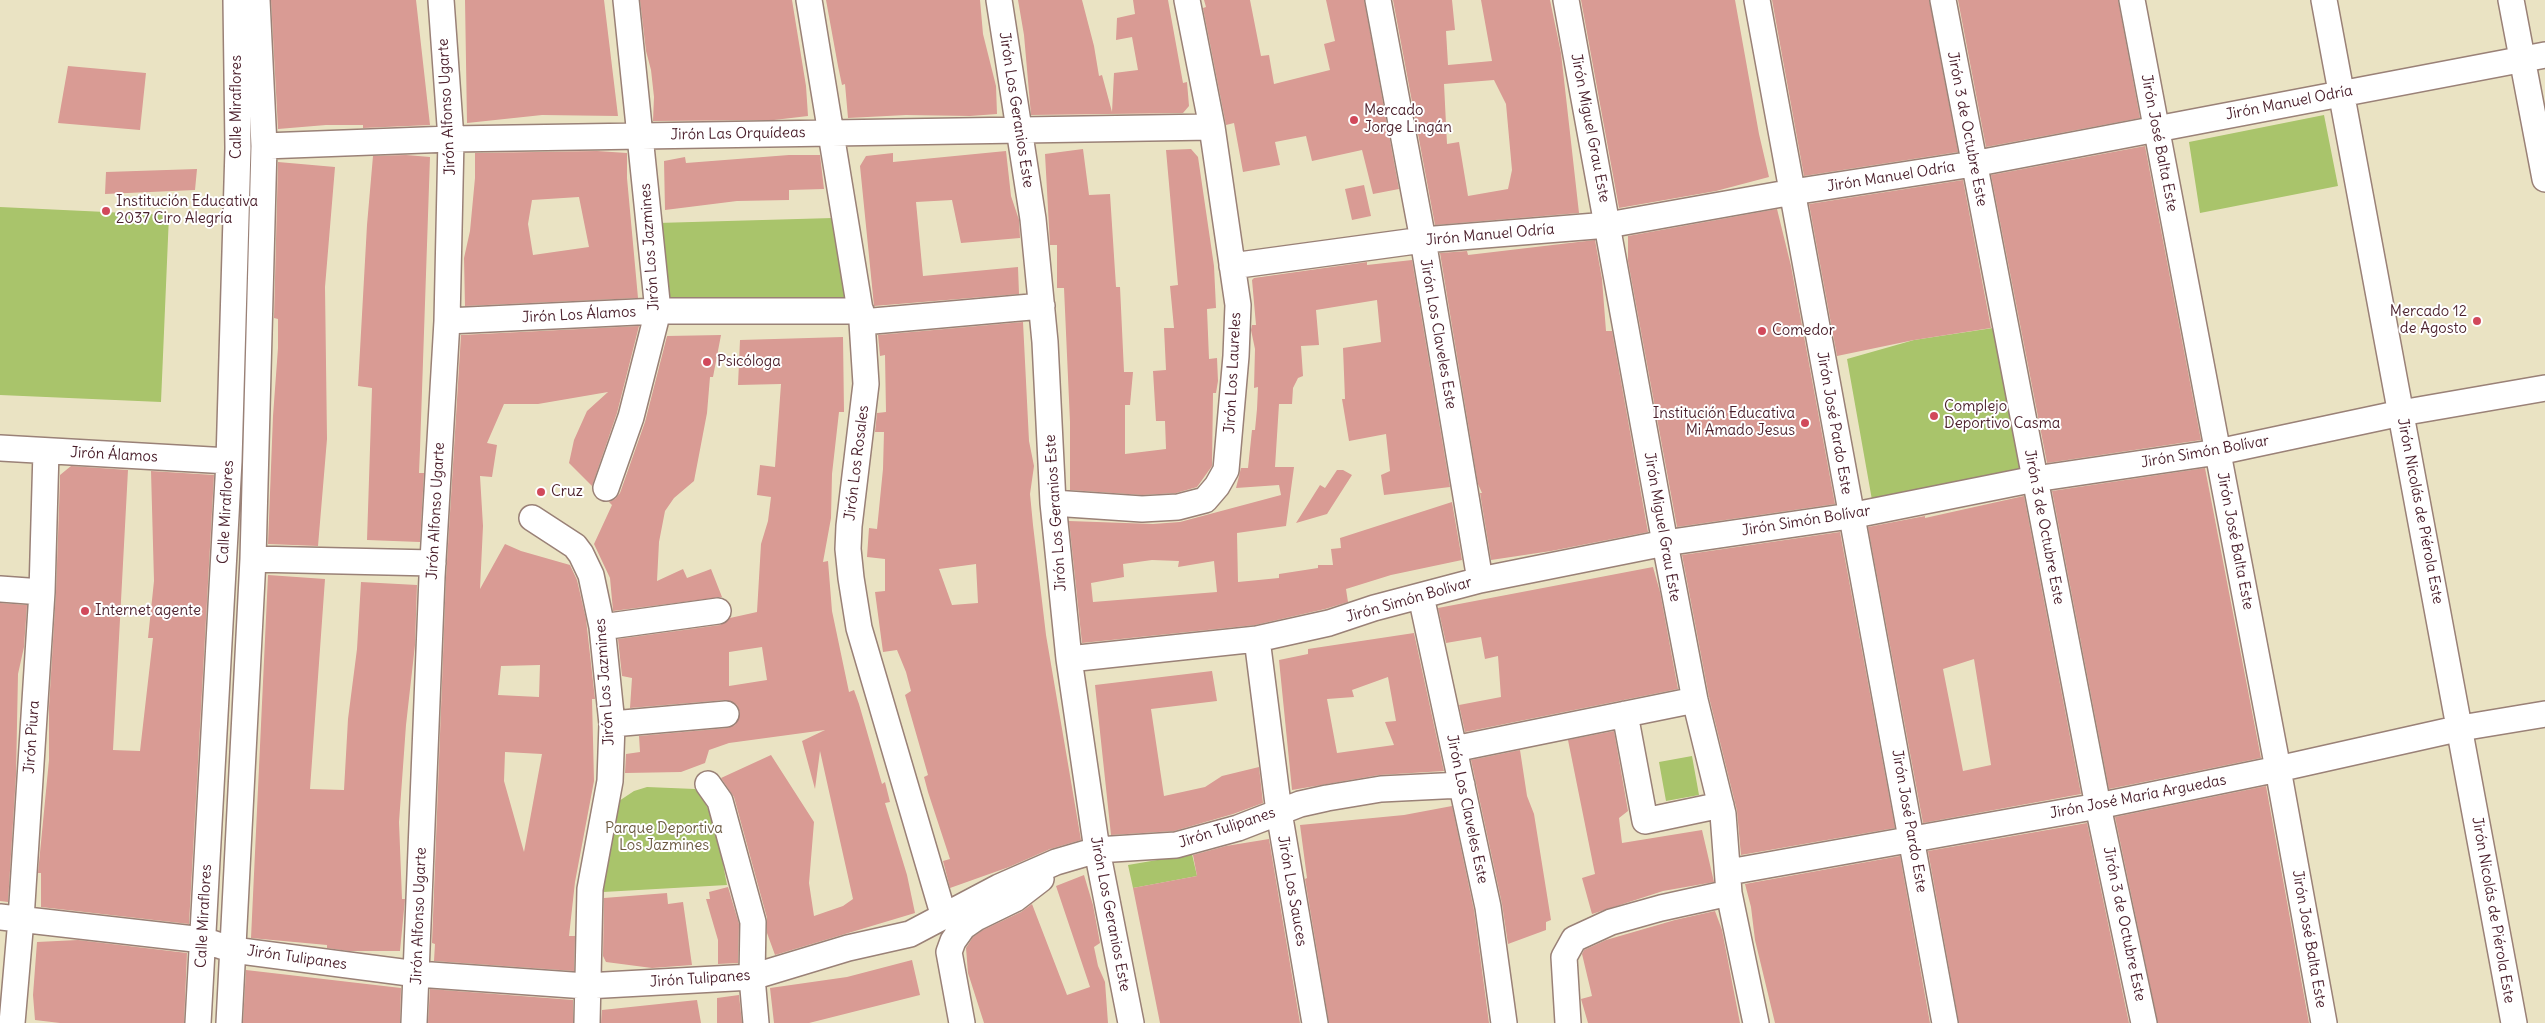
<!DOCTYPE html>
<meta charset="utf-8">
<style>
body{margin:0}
canvas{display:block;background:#eae3c3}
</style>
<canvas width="2545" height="1023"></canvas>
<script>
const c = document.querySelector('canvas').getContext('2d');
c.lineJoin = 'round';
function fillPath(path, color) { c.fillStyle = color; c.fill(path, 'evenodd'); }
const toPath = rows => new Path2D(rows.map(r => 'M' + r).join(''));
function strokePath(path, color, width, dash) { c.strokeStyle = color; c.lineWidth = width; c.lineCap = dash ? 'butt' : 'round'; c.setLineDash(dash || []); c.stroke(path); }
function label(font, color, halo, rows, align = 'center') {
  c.font = font + ' Delius,sans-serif'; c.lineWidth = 4; c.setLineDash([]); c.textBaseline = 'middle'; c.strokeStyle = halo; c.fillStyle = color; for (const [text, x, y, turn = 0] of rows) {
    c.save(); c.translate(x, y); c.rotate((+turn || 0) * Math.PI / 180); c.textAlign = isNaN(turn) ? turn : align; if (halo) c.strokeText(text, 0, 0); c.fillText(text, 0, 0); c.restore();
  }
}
fillPath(toPath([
 [2324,115,2338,186,2200,213,2189,142],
 [0,207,169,215,161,402,0,395],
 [833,218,847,304,665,305,657,223],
 [1993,328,2022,472,1872,500,1847,359,1914,340],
 [1692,756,1699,795,1666,801,1659,762],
 [647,787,695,789,703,798,716,827,727,885,603,892,619,801,634,791],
 [1192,854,1197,876,1133,888,1128,865]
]), '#a9c46b');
fillPath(toPath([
 [271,0,416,0,430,125,363,128,363,125,326,125,278,129],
 [465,0,604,0,618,116,542,115,467,123],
 [640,0,792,0,806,86,808,116,774,120,653,121,654,97,651,70,646,51],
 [826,0,980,0,983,34,996,86,997,114,970,116,906,115,848,118,845,84,842,85,838,66],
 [1018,0,1082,0,1094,46,1099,76,1102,75,1112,112,1114,73,1138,70,1132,37,1116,40,1117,18,1135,14,1133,0,1168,0,1183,83,1187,82,1189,106,1183,113,1031,115,1024,35],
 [1204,0,1250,0,1261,56,1269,55,1274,84,1330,70,1324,44,1335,41,1326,0,1364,0,1399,189,1373,194,1362,150,1312,161,1306,136,1275,142,1280,165,1243,172,1234,123,1226,125,1203,8,1206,7],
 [1393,0,1452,0,1455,30,1446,31,1448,65,1492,61,1481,0,1550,0,1561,53,1579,213,1435,225],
 [1494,80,1506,104,1512,170,1508,189,1468,196,1459,142,1447,144,1444,84],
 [1581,0,1735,0,1759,134,1769,177,1716,191,1619,208],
 [1772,0,1929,0,1958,152,1804,176],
 [1958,0,2118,0,2140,118,1986,147],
 [68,66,146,73,140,130,58,123],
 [2145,146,2201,440,2047,463,1991,175],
 [1083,149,1089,195,1110,194,1116,287,1120,287,1124,372,1133,372,1130,405,1125,405,1125,454,1166,449,1165,421,1156,421,1153,371,1166,370,1164,328,1174,328,1170,286,1178,285,1166,150,1191,149,1198,157,1214,266,1216,308,1207,309,1209,359,1217,358,1218,381,1216,393,1213,393,1212,466,1197,487,1176,493,1142,495,1070,490,1070,422,1064,288,1057,288,1057,245,1050,245,1045,154],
 [597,151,627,153,627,178,638,298,465,306,464,258,470,231,475,178,475,153],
 [579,197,589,247,533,255,528,224,532,200],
 [1006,151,1011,196,1019,220,1020,238,961,243,952,200,916,202,923,276,1018,267,1019,294,874,306,860,166,866,156,893,153,893,162],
 [406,155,430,157,420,449,419,473,424,473,420,542,367,540,372,388,358,386,367,225,373,156],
 [789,155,820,155,824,189,789,190,789,200,737,201,665,210,664,161,685,157,686,163],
 [278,162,335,167,325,287,327,439,318,546,268,544,273,416,278,348,278,319,274,318],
 [197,169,195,190,105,194,106,172],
 [1963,180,1991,328,1914,340,1837,356,1809,204],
 [1364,185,1371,216,1352,220,1345,189],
 [1777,209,1791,266,1835,504,1677,527,1628,261,1628,236],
 [1595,240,1602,279,1606,331,1612,331,1648,532,1551,551,1491,560,1480,493,1482,493,1478,484,1440,253,1467,251,1468,255],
 [1412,260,1450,487,1384,495,1381,475,1390,471,1386,434,1349,441,1342,399,1345,399,1343,348,1381,342,1377,300,1316,310,1319,345,1301,346,1303,376,1298,378,1293,388,1292,404,1279,404,1275,467,1294,467,1286,526,1237,533,1238,582,1279,578,1279,574,1318,568,1318,565,1333,565,1331,549,1341,548,1340,538,1452,502,1462,560,1391,575,1346,589,1348,602,1325,609,1255,625,1082,643,1069,521,1153,524,1180,522,1281,495,1279,485,1236,488,1241,468,1248,468,1252,430,1255,430,1257,409,1258,387,1254,388,1255,349,1251,330,1252,325,1256,325,1252,280,1254,278,1367,262,1367,265],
 [1152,560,1179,561,1178,567,1214,561,1217,592,1093,602,1091,583,1124,577,1123,564],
 [1023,322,1029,441,1034,466,1030,494,1033,525,1046,635,1081,840,1050,849,1009,867,950,888,943,861,950,859,928,792,924,777,928,775,905,695,911,691,906,672,897,650,883,652,875,592,885,591,885,559,867,557,869,528,877,529,883,469,884,432,875,432,877,413,886,412,885,355,880,356,878,335],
 [976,564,978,603,952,605,939,569],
 [639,326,617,413,592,486,569,463,574,440,587,411,608,392,538,404,504,404,487,443,497,445,492,477,480,476,483,526,480,589,505,544,521,551,570,565,577,580,586,619,595,699,592,699,594,781,575,882,569,936,575,936,574,971,434,961,435,944,432,943,446,578,461,335],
 [540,665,539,697,498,695,501,666],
 [505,752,542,754,524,852,504,781],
 [721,335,713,377,710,377,707,413,694,481,674,498,665,511,659,542,657,581,683,569,687,578,711,569,722,597,613,611,610,578,594,544,612,505,609,502,615,499,620,493,645,422,667,336],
 [843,337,844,412,839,412,832,474,831,518,823,562,828,561,832,611,849,692,854,690,859,704,882,784,885,782,890,802,885,803,907,875,915,913,775,955,767,933,767,918,734,797,721,778,771,755,814,822,809,883,814,916,843,906,853,899,820,751,815,789,802,741,825,730,729,743,709,750,705,763,681,772,625,773,626,754,640,752,639,736,727,728,735,725,740,713,737,705,725,700,630,708,632,678,622,676,618,639,720,625,730,618,757,612,761,544,768,521,771,497,757,495,760,465,775,467,781,384,738,385,740,340],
 [762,647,767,680,729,686,729,652],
 [71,466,128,470,113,750,140,751,153,638,148,638,154,581,151,471,214,475,189,924,41,907,41,873,38,873,49,760,49,707,56,592,60,480,60,475],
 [2205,468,2261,758,2109,789,2052,491],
 [1337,470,1343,470,1352,475,1327,514,1296,523,1320,485,1325,488],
 [2024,496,2081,794,1923,823,1868,527,1925,516,1925,518],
 [1974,659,1991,765,1963,771,1943,669],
 [1840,532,1895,828,1741,855,1737,811,1709,697,1682,555],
 [1653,567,1660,592,1678,689,1465,732,1459,705,1501,697,1498,656,1485,659,1481,637,1446,643,1438,608],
 [268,575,325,579,310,789,344,790,348,719,357,649,361,582,417,585,415,645,406,725,399,822,402,899,405,899,400,951,349,951,327,948,327,945,251,938],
 [0,603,27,605,24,647,18,674,16,775,8,902,0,901],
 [1414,633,1444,771,1379,775,1292,790,1279,660,1308,654,1308,649],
 [1388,677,1396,721,1385,722,1394,745,1337,753,1327,699,1354,697,1352,690],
 [1212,671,1217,701,1151,709,1164,796,1205,787,1222,776,1259,767,1263,803,1233,814,1174,831,1111,835,1095,685],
 [1614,731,1628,811,1619,818,1622,843,1702,830,1714,882,1663,891,1592,914,1582,878,1595,874,1568,740],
 [1520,750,1527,796,1534,814,1551,920,1546,922,1546,930,1508,944,1502,904,1471,760],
 [2266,786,2309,1023,2158,1023,2115,817],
 [1452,806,1474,910,1489,1023,1329,1023,1305,879,1307,878,1300,825,1404,815],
 [2087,823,2129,1023,1959,1023,1928,851],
 [1269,839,1300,1023,1160,1023,1133,888,1197,876,1193,855,1226,846],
 [1900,856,1930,1023,1775,1023,1755,940,1751,907,1745,884],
 [1084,875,1093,905,1100,943,1094,947,1098,966,1105,982,1108,1023,984,1023,968,973,966,948,973,937,983,930,1021,912,1032,904,1067,995,1090,987,1056,886],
 [728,887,739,924,738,963,718,964,718,940,706,899,710,899,709,892],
 [667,893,668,904,683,902,692,965,652,968,606,962,603,956,604,898],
 [1715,911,1722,930,1740,1023,1588,1023,1581,999,1592,996,1582,954,1584,950,1606,940,1675,920],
 [78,940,187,953,184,1023,60,1023,35,1020,33,995,37,942],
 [912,960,920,995,809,1023,774,1023,770,988,847,977],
 [246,970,401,988,400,1023,243,1023],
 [430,989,573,1000,573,1023,428,1023],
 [739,995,742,1023,717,1023,717,998],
 [697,1000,701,1023,601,1023,602,1010]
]), '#d99b94');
const minor = toPath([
 [809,0,862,322,866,384,849,526,848,549,851,578,859,628,944,917],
 [999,0,1033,219,1045,342,1053,503,1069,659,1097,850,1131,1023],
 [1378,0,1423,240,1480,580],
 [1566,0,1665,543,1695,700,1723,814,1729,893,1756,1023],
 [1757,0,1945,1023],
 [1943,0,2098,806,2144,1023],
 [2132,0,2278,769,2324,1023],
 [2324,0,2514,1023],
 [2511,0,2545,179],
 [264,146,451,139,1212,127],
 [1232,266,1423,240,1608,225,1793,192,1973,164,2545,55],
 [447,321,658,311,861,311],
 [862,322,1042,306],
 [0,448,229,461],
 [606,488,631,417,658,311,626,0],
 [1053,503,1142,509,1178,507,1205,500,1217,486,1226,470,1236,356,1238,305,1212,127,1187,0],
 [532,518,575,546,581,554,591,575,602,627,612,724,610,781,590,889,587,1023],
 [253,559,433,563],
 [0,589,42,592],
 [1421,596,1488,907,1504,1023],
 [602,627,718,611],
 [1257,639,1279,812,1315,1023],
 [1069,659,1257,639,1329,623,1374,608,1480,580,1665,543,1850,516,2035,479,2218,452,2401,413,2545,388],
 [1625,714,1645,821,1721,805],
 [612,724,726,714],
 [1454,749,1695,700],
 [708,784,720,801,753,922,752,977,756,1023],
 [1729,872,2098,806,2278,769,2461,728,2545,714],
 [0,917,203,940,233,950,417,974,586,986,752,977,848,948,910,934,999,887,1056,862,1097,850,1176,845,1238,828,1300,804,1327,798,1381,789,1462,785],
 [12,1023,21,919,42,592,46,451],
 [198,1023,229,461,238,148,236,0],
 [229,1023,253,559,264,146,257,0],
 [414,1023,432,577,447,321,451,139,441,0],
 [962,1023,949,952,953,941,963,927,976,918,1015,899,1041,879],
 [1568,1023,1564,957,1574,939,1611,922,1661,908,1729,893]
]);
strokePath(minor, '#9a8177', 28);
strokePath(minor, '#fff', 25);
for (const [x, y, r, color] of [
 [1354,120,5,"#d1495b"],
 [106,211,5,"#d1495b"],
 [2477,321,5,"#d1495b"],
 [1762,331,5,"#d1495b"],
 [707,362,5,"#d1495b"],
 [1934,416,5,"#d1495b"],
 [1805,423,5,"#d1495b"],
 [541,492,5,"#d1495b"],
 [85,611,5,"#d1495b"]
]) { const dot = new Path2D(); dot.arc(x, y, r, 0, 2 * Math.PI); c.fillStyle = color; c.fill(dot); strokePath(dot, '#fff', 2); }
label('15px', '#4a1f2b', '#fff', [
 ["Jirón Manuel Odría",2289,103,-11],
 ["Calle Miraflores",237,107,-90],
 ["Jirón Alfonso Ugarte",447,107,-93],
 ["Jirón Los Geranios Este",1016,110,81],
 ["Jirón Miguel Grau Este",1590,128,79],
 ["Jirón 3 de Octubre Este",1967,129,79],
 ["Jirón Las Orquídeas",738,134,-1],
 ["Jirón José Balta Este",2159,143,79],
 ["Jirón Manuel Odría",1891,177,-9],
 ["Jirón Manuel Odría",1490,235,-5],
 ["Jirón Los Jazmines",650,247,-94],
 ["Jirón Los Álamos",579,315,-3],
 ["Jirón Los Claveles Este",1438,334,80],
 ["Jirón Los Laureles",1233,373,-87],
 ["Jirón José Pardo Este",1834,423,80],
 ["Jirón Simón Bolívar",2205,452,-10],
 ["Jirón Álamos",114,455,3],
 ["Jirón Los Rosales",857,463,-83],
 ["Jirón Alfonso Ugarte",436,511,-87],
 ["Jirón Nicolás de Piérola Este",2420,511,79],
 ["Calle Miraflores",226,512,-87],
 ["Jirón Los Geranios Este",1056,513,-94],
 ["Jirón Simón Bolívar",1806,521,-9],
 ["Jirón Miguel Grau Este",1662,527,80],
 ["Jirón 3 de Octubre Este",2044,527,79],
 ["Jirón José Balta Este",2235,541,79],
 ["Jirón Simón Bolívar",1409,600,-16],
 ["Jirón Los Jazmines",605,682,-94],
 ["Jirón Piura",32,737,-86],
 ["Jirón José María Arguedas",2138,797,-11],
 ["Jirón Los Claveles Este",1467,809,78],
 ["Jirón José Pardo Este",1909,821,80],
 ["Jirón Tulipanes",1227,828,-18],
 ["Jirón Los Sauces",1292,891,80],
 ["Jirón Nicolás de Piérola Este",2493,910,80],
 ["Jirón Los Geranios Este",1110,914,79],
 ["Calle Miraflores",204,916,-87],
 ["Jirón Alfonso Ugarte",419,916,-88],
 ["Jirón 3 de Octubre Este",2124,924,78],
 ["Jirón José Balta Este",2309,939,80],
 ["Jirón Tulipanes",297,958,8],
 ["Jirón Tulipanes",700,979,-4]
]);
label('15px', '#4a1f2b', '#fff', [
 ["Mercado",1364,111],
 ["Jorge Lingán",1364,128],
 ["Institución Educativa",116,202],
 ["2037 Ciro Alegría",116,219],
 ["Mercado 12",2467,312,"right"],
 ["de Agosto",2467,329,"right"],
 ["Comedor",1772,331],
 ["Psicóloga",717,362],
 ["Complejo",1944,407],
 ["Deportivo Casma",1944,424],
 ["Institución Educativa",1795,414,"right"],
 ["Mi Amado Jesus",1795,431,"right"],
 ["Cruz",551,492],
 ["Internet agente",95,611]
], 'left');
label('15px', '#6b5941', '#fff', [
 ["Parque Deportiva",664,829],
 ["Los Jazmines",664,846]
]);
</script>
